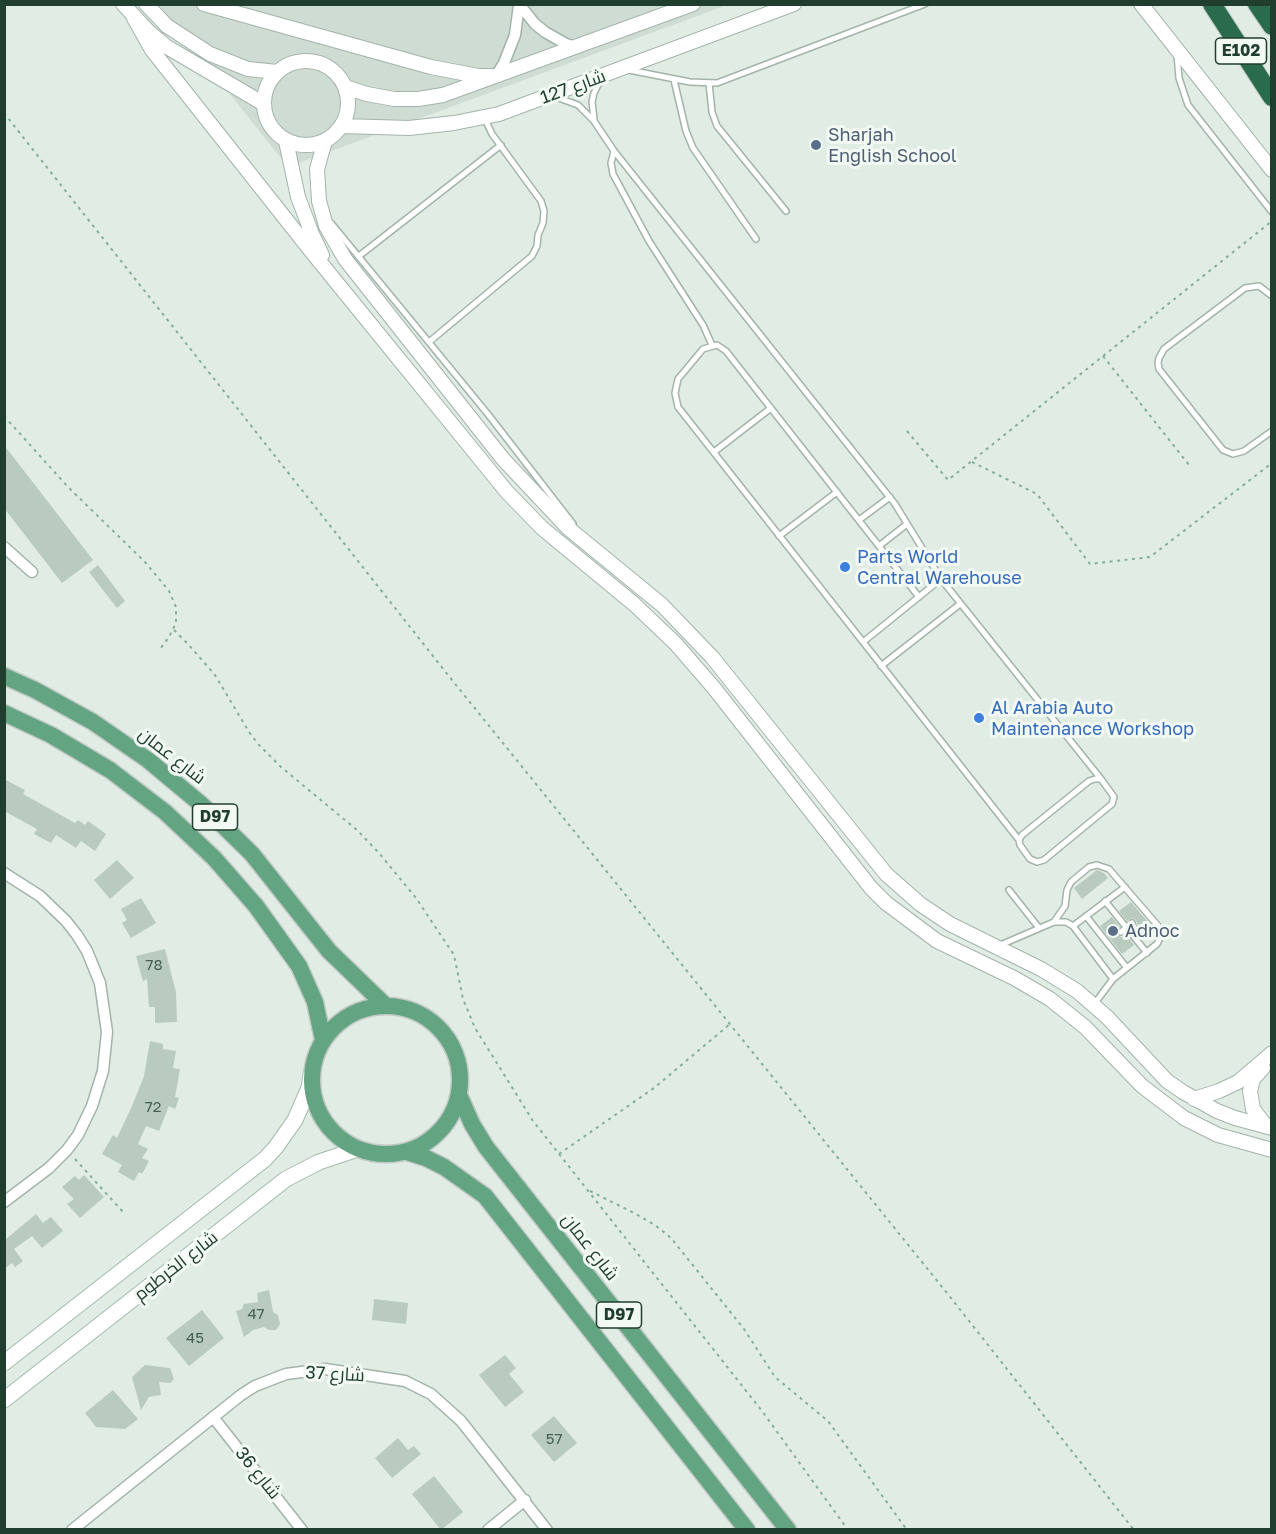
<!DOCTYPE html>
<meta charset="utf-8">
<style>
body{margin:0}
#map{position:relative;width:1276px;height:1534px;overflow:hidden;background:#e1ece4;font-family:"Golos Text",sans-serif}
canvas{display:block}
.frame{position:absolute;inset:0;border:6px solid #203e2e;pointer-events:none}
</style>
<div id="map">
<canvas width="1276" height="1534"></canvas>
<div class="frame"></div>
</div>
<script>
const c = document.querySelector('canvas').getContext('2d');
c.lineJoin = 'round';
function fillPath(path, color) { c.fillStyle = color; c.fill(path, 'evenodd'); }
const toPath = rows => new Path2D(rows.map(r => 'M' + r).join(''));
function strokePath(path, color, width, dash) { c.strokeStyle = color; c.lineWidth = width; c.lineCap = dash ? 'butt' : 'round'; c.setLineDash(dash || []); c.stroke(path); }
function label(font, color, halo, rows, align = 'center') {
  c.font = font + ' "Golos Text",Cairo,sans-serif'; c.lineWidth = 6; c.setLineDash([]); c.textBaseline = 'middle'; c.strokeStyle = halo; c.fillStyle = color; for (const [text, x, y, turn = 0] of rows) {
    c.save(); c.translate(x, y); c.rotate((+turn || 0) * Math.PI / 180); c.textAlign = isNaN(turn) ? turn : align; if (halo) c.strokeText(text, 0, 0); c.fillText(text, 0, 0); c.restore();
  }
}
fillPath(toPath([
 [159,5,727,5,288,167]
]), '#cfdcd3');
fillPath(toPath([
 [4,445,93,560,62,583,4,508],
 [98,565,125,601,117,608,89,572],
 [4,779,25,790,23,794,75,823,78,820,85,825,88,821,106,834,95,851,81,841,76,848,56,835,51,843,34,834,37,829,4,811],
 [117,860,134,878,110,899,94,880],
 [1097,870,1104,873,1108,878,1082,899,1074,888],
 [141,898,156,923,131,938,122,923,127,920,121,909],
 [1131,902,1154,929,1142,939,1133,928,1137,924,1136,920,1132,918,1127,921,1119,911],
 [1112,917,1120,927,1116,931,1117,935,1121,937,1126,934,1134,945,1122,954,1100,926],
 [165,949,176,992,177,1022,155,1023,155,1007,149,1007,147,979,143,981,136,956],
 [150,1041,163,1044,163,1049,176,1051,173,1068,180,1069,175,1097,179,1098,175,1109,169,1106,159,1131,146,1126,138,1144,148,1149,142,1158,149,1161,142,1174,139,1172,134,1181,118,1172,122,1165,102,1154,113,1135,117,1138,132,1106,144,1076],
 [84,1175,104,1197,80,1218,67,1204,74,1199,62,1187,75,1176,79,1180],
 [36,1214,43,1223,51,1217,63,1231,42,1248,32,1236,14,1249,23,1261,15,1267,12,1263,4,1269,4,1237,6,1239],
 [269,1290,273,1312,278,1315,280,1324,276,1330,269,1330,264,1327,253,1330,244,1337,236,1311,242,1309,244,1304,258,1302,257,1293],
 [374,1299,408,1303,406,1324,372,1320],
 [202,1310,224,1338,189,1366,166,1338],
 [505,1355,516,1368,509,1374,524,1392,505,1407,479,1375],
 [145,1365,170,1368,174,1379,170,1383,159,1382,161,1395,149,1397,141,1410,132,1377],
 [113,1390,138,1419,125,1429,96,1427,85,1413],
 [554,1416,577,1443,554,1462,531,1435],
 [398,1438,408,1450,414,1446,421,1454,392,1478,375,1458],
 [434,1476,463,1512,441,1530,412,1494]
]), '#b9cabf');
const service = toPath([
 [1177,55,1179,78,1188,105,1272,212],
 [629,70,690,82,717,83,925,4],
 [674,80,686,131,693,148,756,239],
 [709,83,712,112,717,126,786,211],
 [556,97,578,105,594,121,614,151,895,504,941,579,1101,779],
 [594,119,592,102,594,93,601,79],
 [614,151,611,163,613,174,649,241,703,325,712,345],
 [331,223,487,413,573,524],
 [359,256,501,145],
 [1272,296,1259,286,1245,288,1164,349,1159,358,1158,363,1159,369,1223,450,1233,454,1244,451,1272,431],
 [429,342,532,256,537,246,538,235,543,223,544,211,541,201,492,134,485,119],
 [714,452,771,408],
 [859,520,890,497],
 [779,536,837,492],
 [879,546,907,524],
 [919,597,726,351,717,345,703,349,678,379,675,393,678,407,1019,840],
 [863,642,941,579],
 [881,666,960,604],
 [1095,779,1101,779,1114,797,1112,804,1044,860,1037,862,1030,859,1020,845,1019,840,1022,835,1089,781,1095,779],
 [1009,890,1039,928],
 [1105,901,1147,953],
 [1086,916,1127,968],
 [1054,922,1065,906,1067,890,1071,882,1089,867,1097,865,1109,869,1159,927,1160,938,1157,944,1113,979,1095,1003],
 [1073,926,1125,887],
 [1121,932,1132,923],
 [998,946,1054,922,1066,922,1073,926,1113,979]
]);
const minor = toPath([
 [519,4,535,24,545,32,566,44,577,47],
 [496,76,504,63,515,35,519,5],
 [4,547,32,572],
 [4,873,40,896,66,921,77,935,87,951,100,983,107,1032,103,1071,97,1090,92,1106,78,1135,67,1150,49,1168,4,1202],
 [213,1417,302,1530],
 [72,1530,241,1395,255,1386,286,1374,325,1369,405,1381,431,1394,461,1421,547,1530],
 [488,1530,525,1500]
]);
const tertiary = toPath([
 [123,4,148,31,167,47,264,104],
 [146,4,167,26,210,54,248,69,277,72],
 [204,4,431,67,478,76,491,76],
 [1141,4,1272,170],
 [134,18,152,50,311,251,507,492,542,528,634,604,676,644,714,688,871,888,886,903,937,941,1014,978,1050,999,1085,1027,1142,1086,1184,1118,1218,1135,1272,1150],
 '264 103a42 42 0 1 1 84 0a42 42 0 1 1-84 0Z',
 [345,87,367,94,394,99,418,99,443,95,693,4],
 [342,126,409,128,454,123,499,114,794,4],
 [286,141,298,197,312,234,322,255],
 [325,141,317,169,319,201,326,226,345,259,503,459,568,528,662,605,712,657,886,874,920,904,950,924,1041,969,1077,991,1107,1017,1167,1081,1183,1092,1217,1111,1235,1118,1272,1128],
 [1263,1068,1253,1079,1250,1091,1253,1109,1266,1126],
 [1194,1099,1219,1091,1238,1082,1272,1053]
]);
const secondary = toPath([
 [4,1363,265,1159,276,1147,295,1120,309,1088,311,1075],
 [4,1400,286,1179,319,1162,358,1149]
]);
const primary = toPath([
 [4,676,35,690,93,722,148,760,202,805,252,854,329,951,386,1006],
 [4,713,51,735,110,770,165,812,214,858,256,906,299,966,315,1002,323,1040],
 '312 1080a74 74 0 1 1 148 0a74 74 0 1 1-148 0Z',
 [459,1095,472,1124,486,1147,788,1530],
 [407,1152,426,1158,444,1167,485,1196,747,1530]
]);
const motorway = toPath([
 [1212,4,1272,97],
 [1257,4,1272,26]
]);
strokePath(service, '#a3b4aa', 8);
strokePath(minor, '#a3b4aa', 13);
strokePath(tertiary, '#a3b4aa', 16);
strokePath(secondary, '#a2bcac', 17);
strokePath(primary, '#c1c9c4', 19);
strokePath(motorway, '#c1c9c4', 20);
strokePath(toPath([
 [4,113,448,675,947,1293,1134,1530],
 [1103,356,1189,465],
 [4,416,68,487,145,562,169,591,176,607,176,623,169,637,160,649],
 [907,431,948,480,1272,221],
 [972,462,1037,494,1090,564,1150,557,1272,463],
 [174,630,188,644,215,675,249,732,259,745,281,767,357,830,379,853,416,898,454,955,463,999,475,1028,533,1121,762,1411,848,1530],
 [559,1154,654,1088,730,1024],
 [75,1159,123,1212],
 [590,1191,634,1213,655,1225,671,1238,744,1329,775,1377,828,1421,907,1530]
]), '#80b195', 2, [3, 4.5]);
strokePath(service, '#fff', 5);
strokePath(minor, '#fff', 10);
strokePath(tertiary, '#fff', 14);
strokePath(secondary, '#fff', 15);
strokePath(primary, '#63a482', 16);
strokePath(motorway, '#2b6b4d', 18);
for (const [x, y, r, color] of [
 [816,145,6,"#5c6f8a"],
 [845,567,6,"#3f7fe0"],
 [979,718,6,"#3f7fe0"],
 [1113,931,6,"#5c6f8a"]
]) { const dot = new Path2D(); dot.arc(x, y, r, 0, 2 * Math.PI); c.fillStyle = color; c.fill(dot); strokePath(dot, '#f2f9f3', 2); }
label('15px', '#466152', null, [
 ["78",154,965],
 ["72",153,1107],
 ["47",256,1314],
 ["45",195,1338],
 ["57",554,1439]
]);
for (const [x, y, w] of [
 [1241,51,51],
 [215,817,45],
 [619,1315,45]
]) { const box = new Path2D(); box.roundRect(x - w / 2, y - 13, w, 26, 4.5); c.fillStyle = '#f2f9f3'; c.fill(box); strokePath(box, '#203e2e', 1.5); }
label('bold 16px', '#203e2e', null, [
 ["E102",1241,51],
 ["D97",215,817],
 ["D97",619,1315]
]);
label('18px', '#203e2e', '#f2f9f3', [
 ["شارع 127",573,87,-20],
 ["شارع عمان",172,756,38],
 ["شارع عمان",590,1247,52],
 ["شارع الخرطوم",176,1266,-38],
 ["شارع 37",335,1374,3],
 ["شارع 36",258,1473,51]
]);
label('18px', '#4e5e75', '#f2f9f3', [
 ["Sharjah",828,135],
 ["English School",828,156],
 ["Adnoc",1125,931]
], 'left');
label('18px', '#366cbe', '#f2f9f3', [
 ["Parts World",857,557],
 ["Central Warehouse",857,578],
 ["Al Arabia Auto",991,708],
 ["Maintenance Workshop",991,729]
], 'left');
</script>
